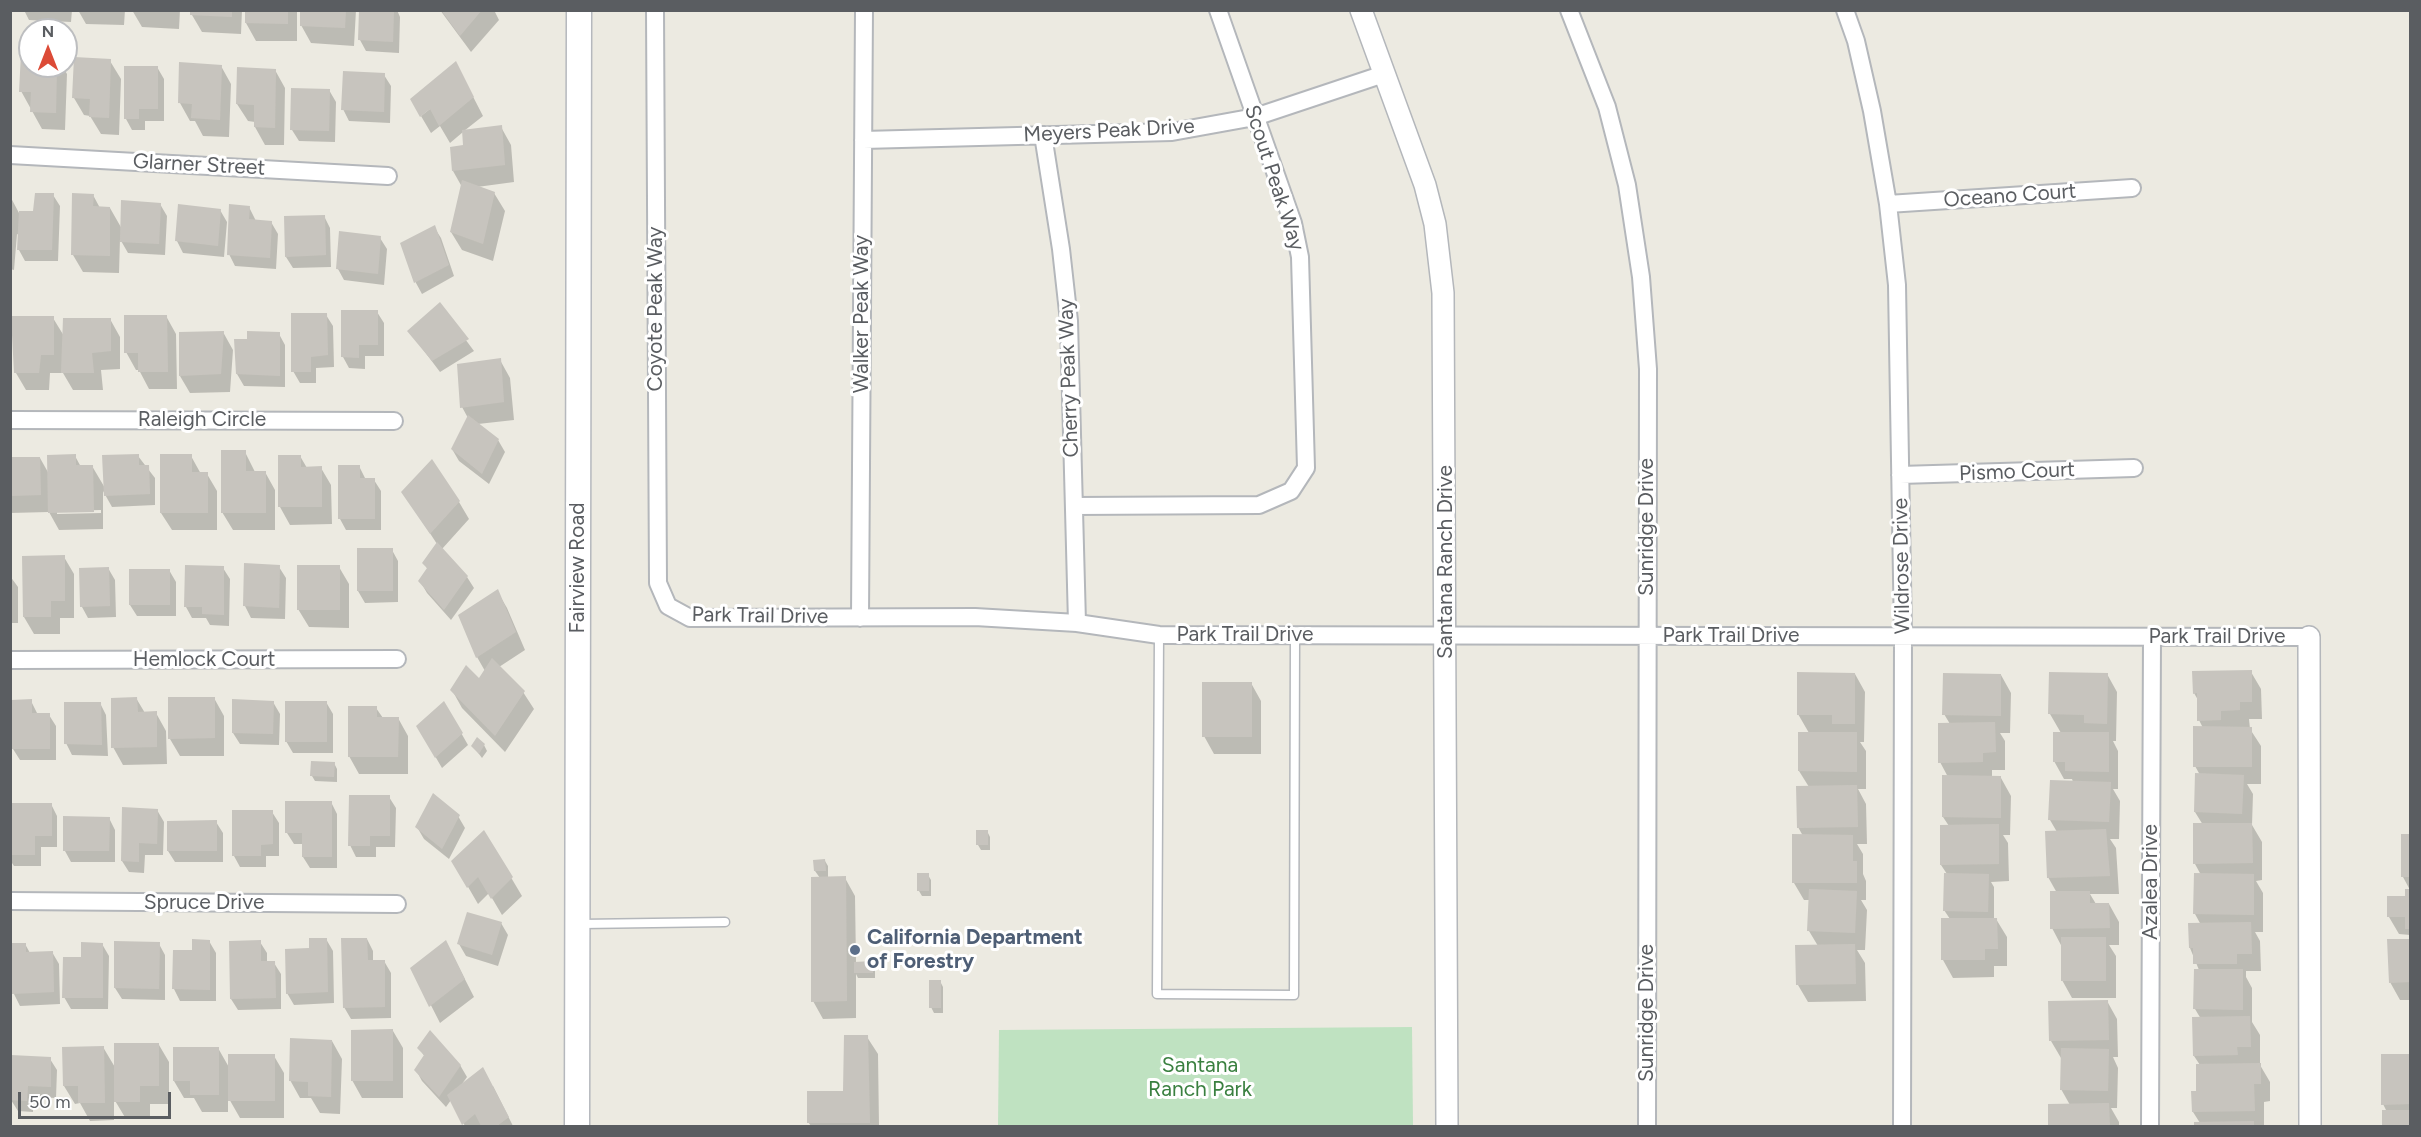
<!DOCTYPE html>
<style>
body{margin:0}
#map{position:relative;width:2421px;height:1137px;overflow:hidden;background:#eceae1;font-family:Figtree,sans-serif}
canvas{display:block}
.frame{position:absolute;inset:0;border:12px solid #5a5d61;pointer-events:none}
.north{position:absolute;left:18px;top:18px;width:60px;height:60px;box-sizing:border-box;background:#fff;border:2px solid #bdbec0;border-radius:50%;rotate:0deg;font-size:16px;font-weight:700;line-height:24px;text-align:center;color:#5a5d61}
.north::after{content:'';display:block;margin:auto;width:21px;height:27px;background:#dc4b37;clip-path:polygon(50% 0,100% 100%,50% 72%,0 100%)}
.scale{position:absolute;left:18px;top:1092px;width:153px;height:27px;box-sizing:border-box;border:3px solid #5a5d61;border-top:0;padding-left:8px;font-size:18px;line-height:21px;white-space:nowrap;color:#5a5d61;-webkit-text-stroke:4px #fff;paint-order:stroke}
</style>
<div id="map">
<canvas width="2421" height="1137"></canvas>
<div class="frame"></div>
<div class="north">N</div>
<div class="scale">50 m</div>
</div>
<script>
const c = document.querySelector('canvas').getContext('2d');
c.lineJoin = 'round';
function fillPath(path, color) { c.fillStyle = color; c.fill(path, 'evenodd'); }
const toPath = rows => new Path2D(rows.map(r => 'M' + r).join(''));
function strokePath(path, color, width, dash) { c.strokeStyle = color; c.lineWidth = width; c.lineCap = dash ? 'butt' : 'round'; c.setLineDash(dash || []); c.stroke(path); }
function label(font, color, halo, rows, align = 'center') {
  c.font = font + ' Figtree,sans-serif'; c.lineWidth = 6; c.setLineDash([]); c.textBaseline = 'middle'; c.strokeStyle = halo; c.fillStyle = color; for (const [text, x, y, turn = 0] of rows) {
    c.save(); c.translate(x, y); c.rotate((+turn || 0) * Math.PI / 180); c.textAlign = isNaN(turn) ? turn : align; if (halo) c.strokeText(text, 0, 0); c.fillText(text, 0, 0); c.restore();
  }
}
fillPath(toPath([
 [1412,1027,1413,1126,998,1126,999,1030]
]), '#bfe2c1');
fillPath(toPath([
 [24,10,72,10,71,22,29,20],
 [78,10,125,10,124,25,86,24],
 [132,10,180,10,179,29,142,27],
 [192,10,242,10,241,34,202,32,192,15],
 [246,10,297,10,297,41,256,41,246,23],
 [302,10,356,10,354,46,311,43,301,25],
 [361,10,397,10,400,17,399,53,366,51,360,40],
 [440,10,494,10,499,20,471,52],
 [30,55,30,66,62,66,67,74,65,130,42,129,21,91],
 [110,61,121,79,119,135,101,134,90,116,84,115,74,98],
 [221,66,231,84,229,137,203,136,195,121,190,121,180,103],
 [157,67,164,79,164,121,145,121,145,130,132,130,126,119],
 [275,70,285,88,284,145,265,145,255,127,255,122,248,121,237,104],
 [384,75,391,86,390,123,349,121,343,109],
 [465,81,483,116,464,131,501,127,511,145,514,182,477,187,494,193,505,211,493,261,462,250,451,232,462,187,453,171,451,148,464,146,463,132,450,143,440,126,431,133,421,116],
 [329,90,336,102,335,142,299,141,292,130],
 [53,195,60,206,58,261,25,261,19,250,19,235,17,234,14,270,10,269,10,196,19,213,35,213],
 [93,195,100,208,110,208,122,229,160,204,167,216,165,255,128,253,120,239,119,273,83,272,73,255],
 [249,207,256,221,271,222,278,234,276,269,235,266,229,254],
 [220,210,227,222,224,257,183,253,177,241],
 [324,216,330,228,331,267,293,268,286,257],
 [434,227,441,238,454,276,422,294,416,283,402,244],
 [380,238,387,249,384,285,344,280,338,269],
 [439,304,474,351,440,372,409,331],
 [377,312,384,323,384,356,365,356,365,369,349,368,343,357],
 [326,315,333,326,334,367,316,368,316,383,300,383,293,371],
 [166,316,176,334,177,389,149,389,139,370,136,370,126,352],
 [53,318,64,336,110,319,120,337,120,369,101,370,103,390,73,390,63,373,50,373,49,390,26,390,16,373],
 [223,332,233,350,230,392,190,393,180,376],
 [279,334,285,345,285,387,244,386,237,374],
 [500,360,510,378,514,420,478,424,498,440,505,452,489,484,459,461,452,449,468,418,462,407],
 [245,452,255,472,265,472,275,490,275,530,233,530,222,512],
 [75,456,81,467,92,466,105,488,138,456,155,478,155,505,112,507,103,491,103,529,59,530,49,512,10,513,10,459,40,458,49,474],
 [101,510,101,513,57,514,57,511],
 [191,456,201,474,207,474,217,491,217,530,172,530,161,513],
 [300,456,307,468,321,468,331,485,332,524,290,525,280,507],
 [359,466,366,480,374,480,381,491,381,530,346,530,340,519],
 [403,492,459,502,469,519,442,549,467,577,474,588,451,620,427,593,420,581,428,570,424,563,437,544],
 [358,550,392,550,398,561,398,602,365,603,358,591],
 [64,557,74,574,74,618,60,618,60,634,34,634,24,617],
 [279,567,286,578,285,619,251,618,245,606],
 [339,567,349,584,349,628,309,627,298,609],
 [108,568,115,580,116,617,88,618,82,607,81,569],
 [223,568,230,579,229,626,210,625,206,618,192,618,186,607],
 [169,570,176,582,176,616,137,616,130,605],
 [10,576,18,587,18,623,10,623],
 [497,591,507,608,525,650,499,667,523,692,534,709,505,752,462,708,452,690,479,681,485,671,477,657],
 [2251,672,2261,689,2262,719,2249,719,2250,729,2261,746,2261,784,2247,784,2253,794,2252,825,2262,842,2262,880,2256,881,2263,893,2263,932,2255,932,2260,941,2261,971,2246,971,2246,977,2252,988,2252,1022,2260,1035,2260,1065,2270,1082,2270,1101,2264,1102,2264,1126,2196,1126,2196,1123,2200,1123,2193,1112,2200,1065,2194,1056,2201,1019,2195,1009,2199,970,2190,948,2201,925,2195,914,2201,875,2195,864,2203,825,2195,812,2200,775,2195,766,2203,728,2199,720,2198,700,2194,693],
 [1855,674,1865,692,1864,742,1860,742,1866,751,1866,789,1858,789,1866,804,1867,844,1857,844,1863,854,1863,874,1866,881,1866,900,1861,900,1867,910,1865,950,1857,950,1865,963,1866,1001,1808,1002,1798,985,1818,946,1809,931,1810,900,1804,900,1794,883,1803,836,1798,827,1809,787,1799,771,1809,733,1798,714],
 [2107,674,2117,692,2116,741,2113,741,2118,751,2118,789,2113,789,2120,801,2119,839,2110,839,2116,848,2119,894,2090,894,2096,904,2109,904,2119,922,2119,945,2109,945,2116,956,2116,998,2072,998,2062,980,2062,947,2052,928,2057,893,2048,877,2057,832,2050,820,2073,782,2072,779,2064,779,2054,761,2061,733,2050,714],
 [2001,675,2011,693,2010,733,2000,733,2005,741,2005,770,1992,770,1992,778,2001,778,2011,796,2010,835,2003,835,2008,843,2009,881,1991,882,1994,887,1994,919,1996,919,2007,937,2007,966,1994,966,1994,977,1953,978,1943,960,1942,919,1950,919,1944,910,1947,874,1941,865,1949,826,1943,817,1948,777,1940,762,1950,724,1944,714],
 [1251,683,1261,701,1261,754,1214,754,1204,736],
 [136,698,145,713,156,713,166,731,167,764,123,765,113,747],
 [214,698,224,716,224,756,180,756,170,739],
 [31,701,38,715,49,715,56,726,56,760,20,760,13,749],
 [273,702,280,714,279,745,240,744,233,733],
 [326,702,333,714,333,753,293,753,286,741],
 [100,703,106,715,108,756,72,755,66,743],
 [444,703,468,745,442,768,418,727],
 [376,708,383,718,398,718,408,736,408,774,359,774,349,756],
 [484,745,487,751,482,758,473,746],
 [334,763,337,769,337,782,315,781,312,776],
 [389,797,396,808,395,847,376,847,376,857,356,857,350,845],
 [331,802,337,814,337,868,310,868,303,857,303,844,294,844,287,833],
 [10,804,51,804,57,816,57,847,41,847,41,866,14,866,10,860],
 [157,810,164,822,163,855,145,855,144,873,129,872,122,861],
 [272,812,279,823,279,856,266,856,266,867,240,867,234,856],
 [458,816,465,828,449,859,424,839,417,827],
 [109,818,115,830,115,862,71,862,65,851],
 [216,822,223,833,223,862,175,862,168,851],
 [987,831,990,837,990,850,981,850,978,845],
 [484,832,522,896,502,915,489,893,478,904,453,861],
 [2402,835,2410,835,2410,890,2403,877],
 [825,861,828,866,828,878,845,878,855,896,856,963,872,963,875,968,875,978,858,978,856,974,856,1018,823,1019,813,1001,820,878,815,871],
 [919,875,928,875,931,880,931,896,922,896,919,891],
 [2406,891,2410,891,2410,935,2399,934,2389,917,2406,898],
 [501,923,508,935,498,966,466,956,459,944],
 [326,939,333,951,334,1003,294,1005,287,993,311,949],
 [367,939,373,951,373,962,384,961,391,973,391,1018,351,1019,344,1007],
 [2410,940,2410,1000,2400,1000,2390,982,2389,941],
 [209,941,216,953,216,1001,180,1001,174,989,193,951],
 [260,942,267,953,267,963,274,963,281,974,281,1009,238,1010,231,999],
 [446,942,474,997,440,1023,412,968],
 [25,944,30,953,52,952,59,964,60,1004,20,1006,14,994,12,945],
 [102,944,109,956,108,1009,71,1009,64,997,82,959],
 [159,944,165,955,165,1000,122,999,115,988],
 [940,981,943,987,943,1013,934,1013,931,1007],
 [2107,1001,2117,1019,2118,1057,2113,1057,2118,1068,2117,1108,2111,1108,2119,1122,2119,1126,2050,1126,2049,1105,2070,1105,2061,1089,2061,1058,2051,1041],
 [393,1031,403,1048,403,1098,362,1098,352,1080],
 [867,1037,878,1054,879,1126,811,1126,808,1122,845,1093],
 [332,1041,342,1059,340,1114,320,1113,311,1098,300,1098,290,1080],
 [159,1045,169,1062,169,1104,150,1104,150,1119,126,1119,114,1099,114,1120,90,1121,80,1103,75,1104,64,1086,103,1047,116,1069],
 [218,1048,230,1069,274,1056,284,1073,284,1118,240,1118,228,1097,228,1112,202,1112,194,1098,184,1098,174,1081],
 [419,1048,460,1065,467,1077,462,1084,493,1086,513,1126,465,1126,451,1100,446,1107,422,1081,416,1070,425,1057],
 [2410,1055,2410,1126,2383,1126,2383,1112,2387,1112,2383,1104,2382,1056],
 [50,1059,57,1070,56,1098,33,1097,33,1112,18,1111,11,1100]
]), '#0003');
fillPath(toPath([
 [190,10,232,10,232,17,190,15],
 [245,10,288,10,288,24,245,23],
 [300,10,346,10,345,28,300,26],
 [359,10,394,10,393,42,358,40],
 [441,10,482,10,460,36],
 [21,53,30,54,30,66,57,66,56,113,30,112,31,92,19,92],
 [74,57,111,59,109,118,89,117,90,99,72,98],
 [456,61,474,97,439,126,430,109,420,117,410,99],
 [179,62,222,65,220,120,191,118,192,104,178,103],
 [124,66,158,66,158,109,139,109,139,119,124,119],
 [237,67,276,69,275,128,254,127,254,105,236,104],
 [343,71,385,73,384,112,341,110],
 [291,88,330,89,329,131,290,130],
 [502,125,505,165,452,171,450,147,463,145,462,130],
 [462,180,495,192,483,244,450,232],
 [35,193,54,193,52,250,17,250,19,211,33,211],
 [72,193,94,194,93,206,110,207,110,256,71,255],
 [121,200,161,203,159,244,120,242],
 [178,204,221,209,218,246,175,241],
 [229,204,250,206,249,219,272,221,270,258,227,255],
 [325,215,326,255,285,257,284,216],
 [435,225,449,265,414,283,400,243],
 [339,231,381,236,378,274,336,269],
 [440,302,469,339,432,361,407,331],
 [341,310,378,310,378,345,359,345,359,358,341,357],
 [291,313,327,313,328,355,311,357,311,372,291,372],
 [124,315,167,315,168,372,138,372,138,353,124,353],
 [11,316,54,316,54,355,41,355,39,373,14,373],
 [63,318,111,318,111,351,92,353,94,373,61,373],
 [224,331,221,374,179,376,179,332],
 [247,331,280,332,280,376,236,374,234,339,247,339],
 [501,358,504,402,460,408,457,364],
 [468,415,499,439,482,474,451,449],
 [221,450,246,450,246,471,266,471,266,513,221,513],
 [76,454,76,465,93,465,94,512,48,513,47,455],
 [139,454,139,465,149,465,150,494,104,496,102,455],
 [160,454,192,454,192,472,208,472,208,513,160,513],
 [278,455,301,455,301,467,322,466,322,507,278,507],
 [10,457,40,457,41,495,10,496],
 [432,459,460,501,430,534,401,492],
 [338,465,360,465,360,478,375,478,375,519,338,519],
 [437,542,468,576,444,610,418,581,427,568,422,563],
 [357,548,393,548,393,591,357,591],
 [65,555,65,601,51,601,51,617,23,617,22,556],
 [244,563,280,565,279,608,243,606],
 [185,565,224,566,224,615,202,614,202,607,184,607],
 [297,565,340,565,340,610,297,610],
 [109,567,110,606,80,607,79,568],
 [129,569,170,569,170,605,129,605],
 [498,589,516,632,476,658,458,615],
 [492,658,525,691,495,736,450,690,466,665,479,678],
 [2252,670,2252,702,2240,702,2240,710,2221,711,2221,720,2197,721,2197,693,2193,694,2192,671],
 [1797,672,1855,673,1855,724,1832,724,1832,715,1797,715],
 [2049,672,2108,673,2107,724,2084,723,2084,715,2048,714],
 [1943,673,2001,674,2001,716,1942,715],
 [1202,682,1252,682,1252,737,1202,737],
 [137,697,138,712,157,711,157,747,111,748,111,698],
 [168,697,215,697,215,738,168,739],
 [32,699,32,713,50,713,50,749,12,749,11,700],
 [232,699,274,701,273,734,232,733],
 [285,701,327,701,327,742,285,742],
 [444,701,463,733,435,758,416,726],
 [64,702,101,702,102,745,64,744],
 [348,706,377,706,377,717,399,717,398,757,348,757],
 [1995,722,1996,752,1983,753,1983,762,1938,763,1938,723],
 [2193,726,2252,727,2252,767,2193,767],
 [1798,732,1857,732,1857,772,1798,771],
 [2053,732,2109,732,2109,772,2065,771,2065,762,2053,762],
 [477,737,485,744,479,754,471,746],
 [311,761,335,762,334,777,310,776],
 [2195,773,2244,775,2242,814,2194,812],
 [1942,775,2001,776,2001,818,1942,817],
 [2050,780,2111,782,2109,822,2048,820],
 [1857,785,1858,827,1797,828,1796,786],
 [433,793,460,815,442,849,415,827],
 [349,795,390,795,390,836,370,836,370,846,348,846],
 [285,801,332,801,332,857,302,857,302,833,285,833],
 [10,803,52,803,52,836,35,836,35,855,10,855],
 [122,807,158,809,157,844,139,843,139,862,121,861],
 [232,810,273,810,273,844,261,845,261,856,232,856],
 [63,816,110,817,109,851,63,851],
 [217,820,217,851,167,851,167,821],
 [2193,823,2252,823,2253,863,2193,864],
 [1999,824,1999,864,1940,865,1940,825],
 [2106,829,2110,876,2047,878,2045,831],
 [484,830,513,877,491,899,478,877,467,888,451,861],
 [976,830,988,830,988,845,976,845],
 [1792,834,1853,835,1853,861,1857,861,1857,883,1792,883],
 [2401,834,2410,834,2410,877,2401,877],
 [825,859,826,871,814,871,813,860],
 [917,873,929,873,929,891,917,891],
 [1944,873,1989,874,1988,912,1943,911],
 [2194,873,2254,874,2254,915,2193,914],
 [846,876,847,1001,811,1002,811,877],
 [1809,889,1857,891,1855,933,1807,931],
 [2405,889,2410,889,2410,929,2405,929,2405,917,2387,917,2387,896,2405,896],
 [2050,891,2090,891,2090,903,2109,903,2110,928,2050,929],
 [467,912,502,922,492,955,457,944],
 [1941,918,1997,918,1998,949,1985,949,1985,960,1941,960],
 [2251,922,2252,954,2237,954,2237,964,2193,964,2193,948,2189,948,2188,923],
 [2061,937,2106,937,2106,981,2061,981],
 [309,938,327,938,328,992,286,994,285,949,309,948],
 [341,938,367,938,368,960,385,960,385,1007,343,1008],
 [192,939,210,940,210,990,172,989,173,950,192,950],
 [2387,939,2410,939,2410,982,2389,983],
 [261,940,261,961,275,961,276,998,230,999,229,941],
 [446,940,465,979,429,1007,410,968],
 [114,941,160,942,159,989,114,988],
 [81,942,103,943,103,998,62,998,63,957,81,957],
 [10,943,26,943,26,952,53,951,54,992,12,994],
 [1855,944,1856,984,1796,985,1795,945],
 [873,961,873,973,854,973,854,962],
 [2194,969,2243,969,2243,1010,2193,1009],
 [929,980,941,980,941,1008,929,1008],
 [2108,1000,2109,1040,2049,1041,2048,1001],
 [2250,1016,2251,1047,2237,1047,2238,1055,2193,1056,2192,1017],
 [393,1029,393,1081,351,1081,351,1030],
 [430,1030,461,1065,439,1097,414,1070,424,1055,417,1048],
 [844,1035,868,1035,870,1123,807,1123,807,1091,843,1091],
 [290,1038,332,1040,331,1097,308,1096,308,1082,289,1081],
 [114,1043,159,1043,159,1086,140,1086,140,1102,114,1102],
 [104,1046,105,1103,78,1103,78,1086,63,1086,62,1047],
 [173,1047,219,1047,219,1095,190,1095,190,1081,173,1081],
 [2061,1048,2109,1049,2108,1091,2060,1090],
 [228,1054,275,1054,275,1101,228,1101],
 [2381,1054,2410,1054,2410,1104,2381,1105],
 [11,1055,51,1057,51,1087,28,1086,27,1101,10,1100],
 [2261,1063,2261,1084,2254,1084,2255,1111,2192,1112,2191,1091,2196,1091,2196,1064],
 [483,1067,509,1117,497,1126,481,1126,475,1114,462,1125,447,1095],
 [2109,1103,2110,1126,2048,1126,2048,1104],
 [2382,1110,2410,1110,2410,1126,2382,1126],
 [2254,1121,2254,1126,2194,1126,2194,1122]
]), '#c7c4be');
const service = toPath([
 [1159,635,1157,994,1294,995,1295,635],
 [581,924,725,922]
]);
const minor = toPath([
 [655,10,658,583,668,606,690,618,975,617,1077,623,1159,635,2309,637],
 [1569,10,1607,107,1627,185,1641,277,1648,369,1647,1126],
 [1845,10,1856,41,1872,111,1888,204,1897,285,1903,636,1902,1126],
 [1043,135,1061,249,1069,321,1077,623],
 [863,140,1172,132,1255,117,1384,74],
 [10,155,388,176],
 [1888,204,2132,188],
 [10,420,394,421],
 [1900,475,2134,468],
 [1074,506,1259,505,1291,491,1306,468,1300,257,1293,223,1218,10],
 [860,618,864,10],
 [10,660,397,659],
 [10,901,397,904],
 [2150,1126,2152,637]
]);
const tertiary = toPath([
 [1361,10,1425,185,1435,224,1443,293,1447,1126],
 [2309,637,2310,1126]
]);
const secondary = toPath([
 [577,1126,579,10]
]);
strokePath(service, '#b4b7bb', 11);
strokePath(minor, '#b4b7bb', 20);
strokePath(tertiary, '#b4b7bb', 24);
strokePath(secondary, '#b5b8bd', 27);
strokePath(service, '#fff', 8);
strokePath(minor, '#fff', 16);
strokePath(tertiary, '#fff', 21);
strokePath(secondary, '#fff', 24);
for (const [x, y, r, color] of [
 [855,950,6,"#5c6f8a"]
]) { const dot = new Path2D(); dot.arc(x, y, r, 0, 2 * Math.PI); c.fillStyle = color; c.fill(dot); strokePath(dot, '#fff', 2); }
label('21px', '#5a5d61', '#fff', [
 ["Meyers Peak Drive",1109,131,-3],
 ["Glarner Street",199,165,3],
 ["Scout Peak Way",1274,178,72],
 ["Oceano Court",2010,196,-4],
 ["Coyote Peak Way",656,309,-90],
 ["Walker Peak Way",862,314,-90],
 ["Cherry Peak Way",1069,378,-92],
 ["Raleigh Circle",202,420],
 ["Pismo Court",2017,472,-2],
 ["Sunridge Drive",1647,527,-90],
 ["Santana Ranch Drive",1446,562,-90],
 ["Wildrose Drive",1902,566,-91],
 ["Fairview Road",578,568,-90],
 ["Park Trail Drive",760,616,1],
 ["Park Trail Drive",1245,635],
 ["Park Trail Drive",1731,636],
 ["Park Trail Drive",2217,637],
 ["Hemlock Court",204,660],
 ["Azalea Drive",2151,882,-90],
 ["Spruce Drive",204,903],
 ["Sunridge Drive",1647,1013,-90]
]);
label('bold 21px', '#4e5e75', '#fff', [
 ["California Department",867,938],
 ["of Forestry",867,962]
], 'left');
label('21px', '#3a8040', '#fff', [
 ["Santana",1200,1066],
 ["Ranch Park",1200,1090]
]);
</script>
